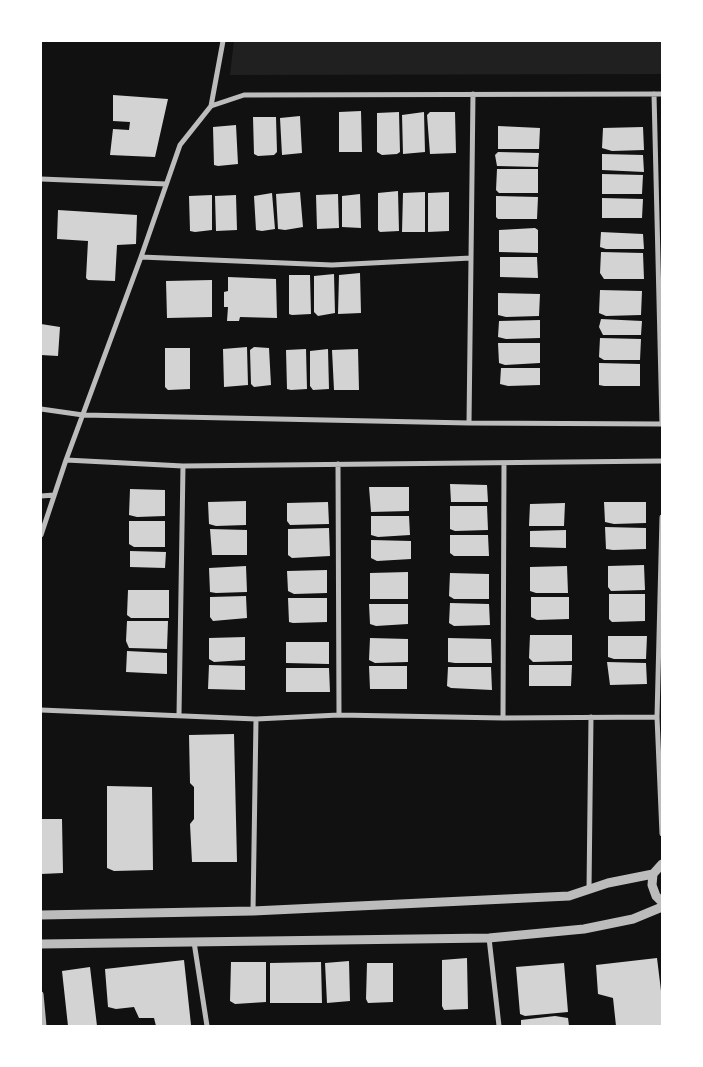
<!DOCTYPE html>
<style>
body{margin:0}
#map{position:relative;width:703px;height:1067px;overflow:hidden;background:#111;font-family:Merriweather,serif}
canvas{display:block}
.frame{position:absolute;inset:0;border:42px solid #fff;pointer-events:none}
</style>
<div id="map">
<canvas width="703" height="1067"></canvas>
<div class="frame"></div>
</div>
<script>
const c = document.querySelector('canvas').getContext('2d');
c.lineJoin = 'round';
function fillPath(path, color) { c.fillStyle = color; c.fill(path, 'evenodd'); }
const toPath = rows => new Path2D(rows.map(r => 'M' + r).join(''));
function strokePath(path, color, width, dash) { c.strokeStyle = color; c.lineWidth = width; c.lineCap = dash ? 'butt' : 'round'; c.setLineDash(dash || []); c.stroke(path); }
fillPath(toPath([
 [234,41,662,41,662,74,230,75]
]), '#202020');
fillPath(toPath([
 [113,95,168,99,155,157,110,155,113,129,129,130,130,122,113,121],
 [361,111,362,152,339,152,339,112],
 [399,112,400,152,397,154,382,155,377,152,377,113],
 [424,112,425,152,403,154,402,115],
 [430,112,455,112,456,153,430,154,427,115],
 [300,116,302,153,282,155,280,118],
 [253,117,276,117,277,152,274,155,258,156,254,154],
 [236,125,238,164,218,166,214,165,213,127],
 [498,126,540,128,539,149,498,149],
 [643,127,644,150,612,151,602,148,603,128],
 [498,152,539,153,538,167,497,166,495,155],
 [602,154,643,155,644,172,602,170],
 [497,169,538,169,538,193,499,193,496,190],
 [602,174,643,175,642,194,602,194],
 [398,191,399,231,380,232,378,230,378,193],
 [300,192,303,227,285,230,278,229,276,194],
 [425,192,425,232,402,232,403,193],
 [449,192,449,231,428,232,428,193],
 [272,193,275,229,262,231,256,230,254,196],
 [338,194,339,228,317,229,316,195],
 [360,194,361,228,342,227,342,196],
 [212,195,212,230,195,232,190,231,189,196],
 [236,195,237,230,216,231,215,196],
 [496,196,538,197,537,219,498,219,496,217],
 [602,198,643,199,642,218,602,218],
 [58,210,137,215,136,244,117,245,115,281,88,280,86,278,88,241,57,239],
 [535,228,538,230,538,253,499,252,499,230],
 [601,232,643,234,644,249,606,249,600,247],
 [601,252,643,253,644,279,604,279,600,273],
 [500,257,537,257,538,278,500,277],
 [360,273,361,313,338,314,339,275],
 [334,274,335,313,318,316,314,312,314,276],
 [289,275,310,275,311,314,292,315,289,314],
 [228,277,276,279,277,318,240,317,239,321,227,321,228,307,224,307,224,292,228,291],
 [212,280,212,317,167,318,166,281],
 [600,290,642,291,641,315,606,316,599,313],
 [498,293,540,294,539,316,506,317,498,315],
 [601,319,642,321,641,335,603,335,599,327],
 [540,320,540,338,506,339,498,337,499,321],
 [41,324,60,327,58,356,41,355],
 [600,338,641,339,640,360,604,360,599,357],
 [498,343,540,343,540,363,505,365,499,363],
 [247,347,248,385,224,387,223,349],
 [254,347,269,348,271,385,254,387,251,384,250,350],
 [165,348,190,348,190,389,168,390,165,387],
 [306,349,307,389,291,390,287,389,286,350],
 [328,349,329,389,313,390,310,386,310,351],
 [358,349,359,390,334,390,332,350],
 [599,363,640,364,640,386,604,386,599,385],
 [501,368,540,368,540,385,508,386,500,384],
 [450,484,487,485,488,502,451,502],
 [369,487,409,487,409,511,371,512],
 [130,489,165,490,165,516,137,517,129,515],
 [246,501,246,525,216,526,209,524,208,502],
 [328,502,329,524,290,525,287,521,287,503],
 [604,502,646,502,646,523,614,524,605,522],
 [565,503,564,526,529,526,530,504],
 [450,506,487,506,488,530,455,531,450,529],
 [371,516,409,516,410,535,378,537,371,535],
 [129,521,165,521,165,547,134,547,129,544],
 [605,527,646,528,646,549,613,550,606,549],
 [329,528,330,556,292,558,288,555,288,529],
 [210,529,247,530,247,555,212,555],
 [566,530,566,548,530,547,530,531],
 [450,535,488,535,489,556,454,556,450,553],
 [371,540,411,541,411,559,377,561,371,558],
 [130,551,166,552,165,568,130,567],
 [644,565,645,590,611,591,608,587,608,566],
 [246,566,247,592,216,593,210,592,209,568],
 [567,566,568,593,536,593,530,591,530,567],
 [327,570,327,593,294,594,288,591,287,571],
 [408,572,408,599,370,599,370,573],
 [450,573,489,574,489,599,454,599,449,596],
 [128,590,169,590,169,618,131,618,127,615],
 [609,594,645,594,645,621,612,622,609,619],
 [246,596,247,618,213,621,210,617,210,597],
 [531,597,569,597,569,619,537,620,531,617],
 [288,598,327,598,327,622,293,623,289,622],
 [450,603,489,604,490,625,454,626,449,623],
 [369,604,408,604,408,624,376,626,370,624],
 [127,621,168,621,167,649,129,648,126,641],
 [530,635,572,635,572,661,533,662,529,658],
 [608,636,647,636,646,659,614,659,608,657],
 [245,637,245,660,214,662,209,659,209,638],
 [370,638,408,639,408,662,375,663,369,660],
 [448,638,491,639,492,663,455,663,448,662],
 [286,642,329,642,329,664,286,663],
 [127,651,167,653,167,674,126,672],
 [607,662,646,663,647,684,610,685],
 [209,665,245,666,245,690,208,689],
 [529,665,572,665,571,686,529,686],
 [369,666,407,666,407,689,370,689],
 [448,667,491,667,492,690,451,688,447,686],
 [286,668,329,668,330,692,286,692],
 [234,734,237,862,192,862,190,824,194,819,194,787,190,783,189,735],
 [107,786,152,787,153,870,114,871,107,868],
 [41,819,62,819,63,873,41,874],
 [467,958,468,1009,444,1010,442,1006,442,960],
 [657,958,662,999,662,1026,616,1026,613,998,598,994,596,965],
 [184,960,191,1025,156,1026,154,1018,139,1018,134,1007,116,1009,108,1007,105,969],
 [349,961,350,1001,327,1003,325,963],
 [231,962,266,962,266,1002,235,1004,230,1001],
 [321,962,322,1003,270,1003,270,963],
 [367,963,393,963,393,1002,368,1003,366,999],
 [564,963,568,1012,525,1016,520,1014,516,967],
 [90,967,97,1026,68,1026,62,971],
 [555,1016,568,1018,569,1026,521,1026,521,1020]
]), '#d3d3d3');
strokePath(toPath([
 [223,41,211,106,244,95,662,94],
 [654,94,662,424],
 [41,179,166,184],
 [141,257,332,265,471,258],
 [41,409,83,415,469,423,662,424],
 [469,423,473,94],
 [66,460,183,466,662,461],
 [338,464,339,715],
 [41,496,54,495],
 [662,517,657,717,662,834],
 [41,535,66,460,141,257,180,145,211,106],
 [41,710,256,719,339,715,503,718,657,717],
 [179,715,183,466],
 [503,718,504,463],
 [589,890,591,717],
 [253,911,256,719],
 [489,938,499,1026],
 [194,942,207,1026],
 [41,994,44,1026]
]), '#bcbcbc', 5);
strokePath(toPath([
 [662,864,653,874,652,885,656,896,662,902],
 [41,915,253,911,569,896,608,883,653,874],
 [41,944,489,938,584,929,633,919,662,907]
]), '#bcbcbc', 9);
</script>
